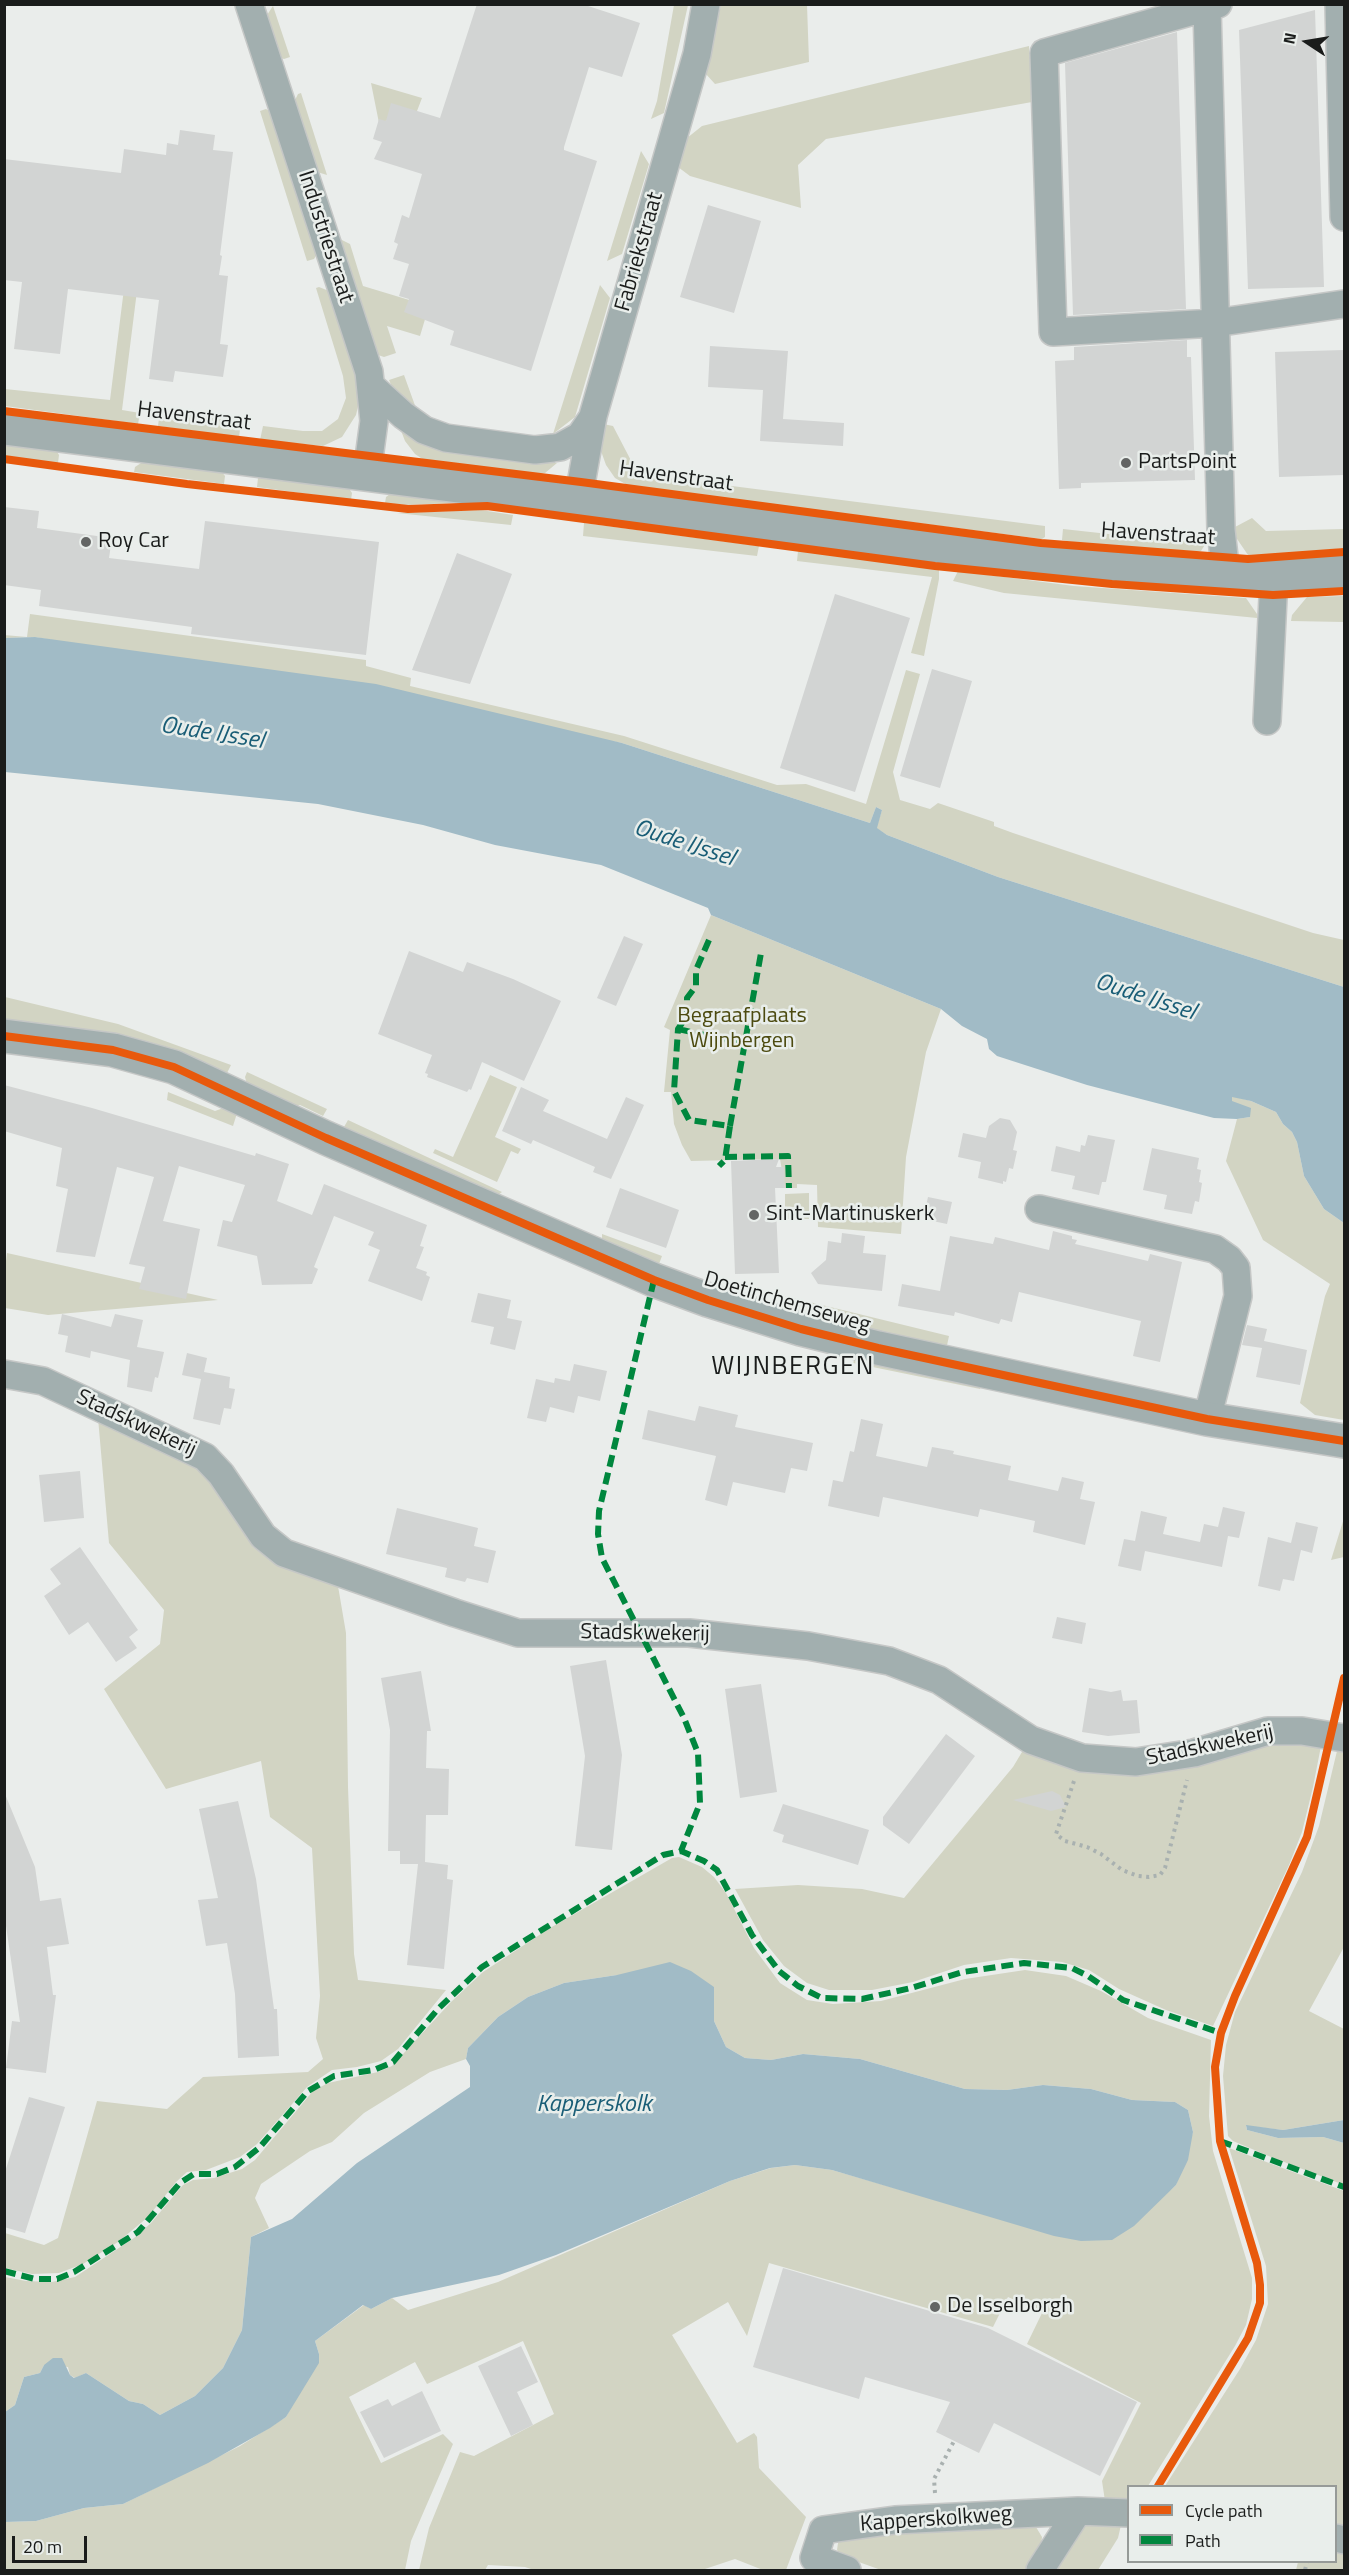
<!DOCTYPE html>
<style>
body{margin:0}
#map{position:relative;width:1349px;height:2575px;overflow:hidden;background:#eaedeb;font-family:"Titillium Web",sans-serif}
canvas{display:block}
.frame{position:absolute;inset:0;border:6px solid #1a1c1b;pointer-events:none}
.legend{position:absolute;left:1127px;top:2485px;width:210px;height:78px;box-sizing:border-box;background:#e9eeeb;border:2px solid #969a98;margin:0;padding:8px 10px;list-style:none;font-size:18px;color:#1a1c1b}
.legend li{display:flex;align-items:center;gap:12px;height:30px}
.legend b{width:30px;border:2px solid #969a98}
.north{position:absolute;left:1277px;top:12px;width:60px;height:60px;-webkit-text-stroke:4px #e9eeeb;paint-order:stroke;rotate:282deg;font-size:16px;font-weight:700;line-height:24px;text-align:center;color:#1a1c1b}
.north::after{content:'';display:block;margin:auto;width:21px;height:27px;background:#1a1c1b;clip-path:polygon(50% 0,100% 100%,50% 72%,0 100%)}
.scale{position:absolute;left:12px;top:2536px;width:75px;height:27px;box-sizing:border-box;border:3px solid #1a1c1b;border-top:0;padding-left:8px;font-size:18px;line-height:21px;white-space:nowrap;color:#1a1c1b;-webkit-text-stroke:4px #e9eeeb;paint-order:stroke}
</style>
<div id="map">
<canvas width="1349" height="2575"></canvas>
<div class="frame"></div>
<ul class="legend">
<li><b style="height:8px;background:#e8590c"></b>Cycle path</li>
<li><b style="height:8px;background:#00873e"></b>Path</li>
</ul>
<div class="north">N</div>
<div class="scale">20 m</div>
</div>
<script>
const c = document.querySelector('canvas').getContext('2d');
c.lineJoin = 'round';
function fillPath(path, color) { c.fillStyle = color; c.fill(path, 'evenodd'); }
const toPath = rows => new Path2D(rows.map(r => 'M' + r).join(''));
function strokePath(path, color, width, dash) { c.strokeStyle = color; c.lineWidth = width; c.lineCap = dash ? 'butt' : 'round'; c.setLineDash(dash || []); c.stroke(path); }
function label(font, color, halo, rows, align = 'center') {
  c.font = font + ' "Titillium Web",sans-serif'; c.lineWidth = 5; c.setLineDash([]); c.textBaseline = 'middle'; c.strokeStyle = halo; c.fillStyle = color; for (const [text, x, y, turn = 0] of rows) {
    c.save(); c.translate(x, y); c.rotate((+turn || 0) * Math.PI / 180); c.textAlign = isNaN(turn) ? turn : align; if (halo) c.strokeText(text, 0, 0); c.fillText(text, 0, 0); c.restore();
  }
}
fillPath(toPath([
 [674,5,688,5,664,113,651,119,657,101],
 [721,5,807,5,809,62,715,84,705,73],
 [273,6,290,57,284,59,278,57,265,18],
 [1029,46,1032,102,826,139,798,165,801,208,690,176,678,167,687,138,702,126],
 [371,83,422,98,417,111,379,123],
 [301,93,327,175,314,171,293,104,298,94],
 [266,109,271,112,317,254,314,259,307,261,260,111],
 [641,151,649,164,622,254,607,261],
 [340,239,350,244,363,286,429,306,420,336,387,326,396,353,384,357,375,354,337,240],
 [127,265,140,267,122,410,140,413,138,424,5,406,5,389,110,400],
 [600,285,610,298,575,417,553,434],
 [319,287,329,291,357,380,359,402,356,415,342,437,323,446,260,440,263,426,303,431,322,431,338,419,346,398,343,376,316,288],
 [404,375,417,411,393,389,389,380],
 [160,410,241,422,239,437,158,426],
 [603,424,613,426,638,474,1045,526,1045,537,1042,539,629,486,615,478,606,465,601,451],
 [400,428,462,452,557,463,545,473,534,474,424,460,415,454,405,441],
 [5,441,55,448,59,455,58,463,5,456],
 [147,459,219,468,225,476,224,484,134,472,135,467],
 [263,473,346,484,352,493,351,500,257,487,258,478],
 [394,491,484,502,404,505,385,503,386,497],
 [481,510,513,515,511,525,397,513],
 [1252,518,1266,531,1344,529,1344,548,1293,554,1248,555,1235,536,1235,527],
 [584,523,759,546,757,556,583,536],
 [1063,529,1127,536,1206,543,1201,551,1194,552,1078,543,1062,540],
 [798,551,939,569,939,579,924,656,911,653,932,577,797,561],
 [958,571,1074,586,1246,598,1257,614,1257,618,1004,593,953,581],
 [1344,596,1344,622,1291,621,1292,615,1307,597],
 [30,614,366,660,366,666,411,678,410,686,624,736,777,785,806,784,866,804,906,670,920,674,893,772,900,800,930,809,938,803,994,822,994,826,1013,833,1313,933,1344,940,1344,987,998,877,887,835,876,828,882,810,876,807,870,823,622,743,35,637,5,638,4,635,27,637],
 [711,915,941,1009,926,1052,906,1157,901,1234,818,1227,817,1185,797,1184,797,1188,785,1188,780,1159,691,1161,682,1145,674,1124,671,1092,664,1092,670,1030,664,1027],
 [5,997,118,1024,231,1065,226,1075,5,1026],
 [1017,1039,1251,1101,1276,1112,1283,1124,1292,1132,1297,1142,1304,1176,1324,1209,1344,1223,1344,1420,1315,1415,1300,1403,1325,1296,1330,1284,1263,1240,1226,1161,1237,1119,1250,1117],
 [247,1072,327,1109,323,1116,300,1105,288,1109,249,1091,245,1077],
 [490,1075,517,1087,495,1137,521,1149,518,1154,511,1151,497,1182,433,1153,435,1149,453,1157],
 [168,1092,215,1111,229,1106,238,1110,233,1126,167,1100],
 [348,1120,502,1192,493,1199,340,1134],
 [809,1193,809,1219,785,1219,785,1194],
 [602,1234,662,1256,659,1264,653,1268,602,1246],
 [7,1253,218,1300,48,1315,5,1308,5,1269],
 [781,1295,949,1336,946,1350,783,1311],
 [856,1354,981,1381,980,1389,853,1363],
 [98,1418,184,1459,203,1473,253,1547,272,1562,338,1586,346,1633,348,1787,354,1954,358,1980,446,1990,398,2049,381,2061,357,2067,332,2070,307,2087,257,2144,240,2157,206,2170,187,2172,176,2182,148,2217,118,2242,83,2264,59,2273,32,2274,5,2268,5,2233,44,2245,58,2238,97,2101,167,2109,203,2077,308,2072,323,2059,316,2038,320,1996,312,1848,270,1817,261,1761,166,1789,104,1689,160,1644,164,1610,109,1543],
 [1344,1518,1344,1557,1331,1560],
 [1282,1741,1321,1746,1313,1787,1302,1832,1289,1865,1213,2026,1166,2010,1119,1989,1089,1970,1062,1962,1011,1958,964,1965,913,1982,872,1990,829,1990,807,1983,784,1966,763,1940,735,1889,798,1885,862,1889,904,1898,1013,1767,1025,1747,1058,1763],
 [1337,1751,1344,1753,1344,1947,1309,2011,1344,2029,1344,2120,1283,2130,1246,2126,1247,2130,1278,2138,1323,2137,1344,2143,1344,2185,1271,2157,1233,2141,1228,2136,1223,2076,1226,2045,1235,2012,1302,1872,1319,1826],
 [679,1857,702,1867,714,1877,726,1893,754,1948,780,1983,807,2000,833,2004,881,2001,965,1979,1025,1970,1066,1976,1101,1991,1148,2018,1211,2040,1209,2116,1213,2151,1252,2278,1252,2299,1246,2325,1235,2346,1148,2486,1128,2486,1128,2501,1105,2501,1102,2481,1141,2403,1027,2344,1042,2313,1008,2297,993,2327,769,2263,747,2336,728,2302,672,2335,737,2443,754,2433,757,2437,759,2468,806,2517,786,2570,763,2570,735,2559,702,2570,534,2570,525,2567,488,2565,485,2570,419,2570,429,2528,460,2452,474,2456,554,2414,523,2341,427,2384,415,2362,349,2397,381,2463,443,2434,453,2444,411,2541,405,2570,5,2570,5,2522,36,2521,84,2508,123,2504,240,2446,286,2417,319,2354,315,2341,364,2305,371,2309,392,2298,408,2310,498,2282,730,2181,771,2168,795,2165,832,2170,915,2194,1160,2199,1176,2185,1193,2132,1188,2110,1175,2102,1132,2100,1091,2089,1043,2085,1007,2090,965,2089,860,2059,803,2054,771,2060,745,2058,726,2047,714,2021,714,1987,617,1975,564,1983,528,1997,498,2017,468,2048,466,2059,430,2072,364,2113,332,2142,310,2151,261,2184,255,2198,269,2228,251,2237,242,2330,223,2368,195,2396,160,2415,143,2404,129,2401,86,2373,75,2378,70,2375,68,2367,44,2365,40,2373,24,2377,15,2405,5,2412,5,2277,26,2281,52,2282,75,2277,134,2238,151,2223,183,2185,193,2180,214,2178,242,2169,255,2160,313,2091,328,2083,378,2072,392,2066,451,2002,483,1972,550,1928,672,1858],
 [1229,2148,1344,2191,1344,2532,1336,2529,1336,2486,1165,2486,1240,2369,1256,2340,1268,2304,1266,2266],
 [1093,2520,1121,2525,1118,2538,1098,2570,1054,2570,1084,2525],
 [1027,2525,1036,2527,1042,2537,1041,2547,1029,2570,881,2570,842,2556,837,2550,838,2543,842,2539,854,2536],
 [1336,2549,1344,2552,1344,2570,1296,2570,1298,2562,1336,2562]
]), '#d2d4c3');
fillPath(toPath([
 [35,637,376,684,622,743,870,823,876,807,882,810,877,828,887,835,998,877,1344,987,1344,1223,1324,1209,1304,1176,1297,1142,1292,1132,1283,1124,1276,1112,1251,1101,1232,1097,1232,1101,1251,1108,1250,1117,1237,1119,1214,1118,1087,1085,997,1056,989,1049,987,1039,962,1026,941,1009,711,915,708,908,601,865,495,845,423,825,318,804,5,772,5,638],
 [670,1962,691,1971,714,1987,714,2021,726,2047,745,2058,771,2060,803,2054,860,2059,965,2089,1007,2090,1043,2085,1091,2089,1132,2100,1175,2102,1188,2110,1193,2132,1188,2160,1176,2185,1134,2226,1112,2240,1081,2241,1054,2236,832,2170,795,2165,770,2168,730,2181,556,2255,499,2275,392,2298,371,2309,363,2305,315,2341,319,2354,319,2363,286,2417,270,2428,208,2463,123,2504,84,2508,36,2521,5,2522,5,2412,15,2405,24,2377,40,2373,44,2365,53,2358,62,2358,70,2375,74,2378,86,2373,129,2401,143,2404,160,2415,195,2396,223,2368,242,2330,251,2237,292,2219,357,2163,470,2087,470,2066,466,2059,468,2048,498,2017,528,1997,564,1983,617,1975],
 [1344,2120,1344,2143,1323,2137,1278,2138,1247,2130,1246,2125,1283,2130]
]), '#a1bbc6');
fillPath(toPath([
 [477,4,582,4,640,23,622,77,589,67,564,147,564,150,597,161,531,371,450,345,454,331,404,312,409,299,399,296,409,264,393,259,398,244,394,242,402,215,409,218,422,174,374,159,382,142,373,139,379,119,386,121,391,103,440,118],
 [1315,10,1324,287,1248,289,1239,30],
 [1177,32,1186,309,1073,315,1065,63],
 [180,130,215,135,213,150,233,152,220,255,222,256,219,275,228,276,220,344,228,345,223,377,175,371,173,382,149,379,159,300,68,289,60,354,14,349,22,282,4,280,4,159,121,173,124,149,166,155,167,143,178,145],
 [708,205,761,221,734,313,680,297],
 [1187,340,1187,357,1191,357,1195,480,1081,483,1081,488,1059,489,1055,361,1074,360,1074,347],
 [710,346,788,351,783,419,844,423,843,446,760,441,763,390,708,387],
 [1344,350,1344,475,1279,477,1275,352],
 [4,507,39,511,37,528,112,538,109,558,199,569,205,521,379,542,366,655,191,634,192,627,39,606,41,590,4,585],
 [457,553,512,574,470,684,412,670],
 [835,594,910,618,855,792,780,768],
 [932,669,972,681,940,788,900,776],
 [624,936,643,944,616,1006,597,998],
 [409,951,463,972,467,962,513,979,561,1001,524,1081,482,1062,471,1090,469,1089,467,1092,427,1077,428,1074,425,1073,432,1055,378,1034],
 [4,1085,92,1108,255,1156,256,1153,289,1164,277,1201,312,1215,324,1184,427,1225,420,1246,424,1247,416,1268,427,1272,426,1275,430,1277,422,1301,368,1281,380,1250,368,1245,374,1232,334,1216,314,1267,318,1269,312,1284,262,1285,257,1256,217,1246,223,1220,232,1222,245,1185,179,1166,163,1221,200,1229,186,1299,139,1289,145,1267,129,1264,154,1177,117,1167,95,1257,56,1252,68,1189,56,1186,62,1148,4,1131],
 [521,1087,549,1100,543,1111,607,1139,626,1097,644,1105,611,1179,593,1172,595,1167,533,1140,531,1144,502,1131],
 [1000,1118,1010,1120,1017,1132,1013,1150,1017,1151,1013,1169,1009,1168,1006,1182,1003,1181,1003,1184,978,1178,981,1162,958,1157,963,1133,986,1138,989,1126],
 [1088,1135,1115,1140,1106,1182,1102,1182,1099,1195,1072,1189,1075,1176,1051,1171,1056,1146,1080,1152,1081,1145,1085,1146],
 [1152,1148,1199,1158,1197,1169,1201,1170,1199,1182,1202,1183,1199,1202,1195,1201,1192,1214,1164,1209,1167,1195,1143,1190],
 [779,1159,776,1167,784,1167,785,1188,775,1188,779,1273,735,1274,731,1161],
 [620,1188,679,1210,666,1248,606,1227],
 [928,1197,952,1202,947,1224,923,1219],
 [1053,1231,1072,1236,1072,1239,1077,1240,1075,1244,1148,1261,1150,1254,1182,1262,1160,1362,1133,1356,1141,1321,1019,1292,1012,1322,1001,1319,999,1324,955,1312,954,1316,898,1306,902,1284,940,1291,950,1236,993,1244,995,1237,1049,1250],
 [842,1233,865,1236,863,1253,886,1255,882,1291,818,1284,811,1273,826,1260,828,1241,841,1243],
 [478,1293,511,1300,507,1318,522,1321,515,1350,490,1344,494,1327,471,1322],
 [62,1314,111,1327,115,1314,143,1320,137,1347,164,1352,158,1378,155,1377,152,1392,127,1387,130,1360,91,1351,90,1358,65,1352,68,1336,58,1334],
 [1247,1325,1267,1329,1264,1341,1307,1350,1300,1385,1256,1377,1262,1348,1242,1345],
 [187,1353,207,1358,204,1372,230,1377,229,1388,235,1389,231,1409,224,1408,220,1425,193,1419,201,1379,182,1375],
 [574,1364,607,1371,600,1401,578,1396,574,1413,550,1407,546,1422,527,1418,536,1379,554,1383,555,1378,570,1381],
 [699,1406,738,1415,735,1427,813,1443,807,1471,791,1468,785,1493,733,1482,727,1506,705,1500,716,1456,642,1439,648,1410,695,1421],
 [861,1419,883,1424,876,1456,927,1467,932,1447,954,1451,953,1454,1011,1466,1008,1480,1058,1491,1062,1477,1084,1482,1080,1499,1095,1502,1085,1545,1033,1532,1035,1521,980,1509,978,1517,883,1497,879,1517,828,1506,833,1480,843,1482,850,1451,854,1452],
 [80,1471,84,1518,44,1522,39,1475],
 [1223,1507,1245,1512,1239,1538,1228,1536,1222,1567,1145,1551,1141,1571,1118,1566,1124,1539,1135,1541,1141,1511,1167,1517,1163,1534,1200,1542,1204,1524,1218,1527],
 [397,1508,478,1528,474,1546,496,1551,488,1583,467,1578,465,1582,445,1577,447,1568,386,1554],
 [1296,1522,1318,1527,1312,1553,1301,1550,1294,1581,1283,1579,1280,1591,1258,1586,1268,1537,1291,1543],
 [80,1547,138,1630,129,1637,137,1648,116,1662,88,1622,69,1635,44,1596,61,1584,50,1569],
 [1057,1617,1086,1623,1082,1644,1052,1638],
 [606,1660,622,1755,612,1850,575,1846,585,1756,570,1666],
 [421,1671,431,1731,427,1731,426,1768,449,1769,448,1815,426,1815,425,1862,448,1865,447,1879,453,1880,444,1969,407,1965,418,1864,400,1864,400,1851,388,1851,390,1730,381,1678],
 [761,1684,777,1792,740,1798,725,1689],
 [1089,1688,1111,1692,1121,1690,1123,1701,1137,1700,1140,1733,1108,1736,1082,1732],
 [946,1734,975,1756,909,1844,883,1825,883,1817],
 [1052,1791,1060,1795,1066,1807,1051,1811,1013,1800],
 [5,1794,35,1867,40,1901,61,1898,69,1944,47,1947,53,1995,56,1995,46,2073,6,2068,12,2021,20,2022,4,1912],
 [238,1801,256,1879,274,2009,277,2009,279,2056,238,2058,235,1994,227,1943,206,1946,198,1900,218,1898,199,1809],
 [783,1804,869,1830,858,1865,782,1842,784,1835,773,1831],
 [29,2097,65,2107,25,2233,4,2227,4,2175],
 [783,2268,988,2328,1137,2402,1100,2476,994,2423,979,2453,936,2432,950,2402,865,2377,859,2399,753,2367],
 [521,2346,538,2382,517,2392,533,2425,511,2436,478,2366],
 [422,2391,441,2431,384,2458,360,2412,388,2399,392,2406]
]), '#d2d4d3');
const minor = toPath([
 [249,4,369,372,374,421,367,473],
 [1218,4,1044,53,1053,332,1215,323,1344,304],
 [1339,4,1344,217],
 [1207,7,1221,530,1226,575],
 [371,386,403,415,424,430,446,438,535,450,553,448,560,447,580,436,593,417],
 [578,501,593,416,697,54,706,4],
 [1267,721,1274,577],
 [1039,1209,1215,1249,1229,1259,1236,1268,1238,1296,1207,1419],
 [4,1374,43,1381,205,1457,221,1474,263,1536,284,1553,455,1613,518,1633,689,1633,808,1646,889,1661,939,1680,1031,1740,1082,1758,1136,1762,1194,1753,1268,1731,1302,1731,1344,1738],
 [1336,2538,1344,2540],
 [847,2570,814,2558,823,2530,895,2520,1078,2511,1128,2513],
 [1040,2570,1078,2511]
]);
const tertiary = toPath([
 [4,428,873,539,1168,572,1263,577,1344,571],
 [4,1036,113,1050,174,1067,326,1138,654,1280,708,1300,801,1329,878,1348,1207,1419,1344,1441]
]);
strokePath(minor, '#c5c7c6', 30);
strokePath(tertiary, '#c5c7c6', 36);
strokePath(toPath([
 [1074,1781,1056,1834,1065,1841,1087,1847,1101,1854,1122,1870,1138,1876,1149,1877,1160,1875,1165,1868,1187,1780],
 [935,2493,934,2479,954,2441],
 [1305,2570,1307,2562]
]), '#a9b1b0', 4, [3, 4.5]);
strokePath(minor, '#a2afaf', 27);
strokePath(tertiary, '#a2afaf', 33);
strokePath(toPath([
 [709,940,696,970,696,986,687,998,687,1016,678,1029,674,1091,689,1120,730,1126,725,1160,719,1166],
 [678,1029,745,1044],
 [730,1126,761,953],
 [725,1157,788,1156,789,1188],
 [654,1280,599,1511,598,1534,602,1558,684,1718,698,1753,700,1803,681,1851],
 [1220,2141,1344,2187],
 [4,2271,35,2279,57,2279,74,2272,138,2232,180,2183,194,2174,217,2174,235,2167,259,2148,308,2091,334,2076,374,2070,393,2062,438,2009,482,1967,663,1855,681,1851,704,1861,717,1870,752,1935,779,1971,798,1986,822,1998,862,1999,911,1988,963,1972,1024,1963,1072,1968,1088,1976,1123,2000,1221,2033]
]), '#00873e', 6, [12, 6]);
strokePath(toPath([
 [4,411,581,482,1041,543,1248,559,1344,552],
 [4,459,187,484,408,509,487,506,935,566,1112,584,1273,595,1344,591],
 [4,1036,113,1050,174,1067,326,1138,654,1280,708,1300,801,1329,878,1348,1207,1419,1344,1441],
 [1158,2486,1248,2338,1260,2303,1260,2285,1257,2263,1220,2141,1215,2067,1221,2033,1235,1996,1307,1837,1344,1678]
]), '#e8590c', 8);
for (const [x, y, r, color] of [
 [1126,463,6,"#636564"],
 [86,542,6,"#636564"],
 [754,1215,6,"#636564"],
 [935,2307,6,"#636564"]
]) { const dot = new Path2D(); dot.arc(x, y, r, 0, 2 * Math.PI); c.fillStyle = color; c.fill(dot); strokePath(dot, '#e9eeeb', 2); }
label('22px', '#1a1c1b', '#e9eeeb', [
 ["Industriestraat",325,237,72],
 ["Fabriekstraat",640,252,-74],
 ["Havenstraat",194,417,7],
 ["Havenstraat",676,477,8],
 ["Havenstraat",1158,535,4],
 ["Doetinchemseweg",787,1303,16],
 ["Stadskwekerij",136,1424,25],
 ["Stadskwekerij",645,1634,1],
 ["Stadskwekerij",1210,1746,-12],
 ["Kapperskolkweg",936,2520,-4]
]);
label('22px', '#1a1c1b', '#e9eeeb', [
 ["PartsPoint",1138,463],
 ["Roy Car",98,542],
 ["Sint-Martinuskerk",766,1215],
 ["De Isselborgh",947,2307]
], 'left');
label('22px', '#4c4a0f', '#e9eeeb', [
 ["Begraafplaats",742,1017],
 ["Wijnbergen",742,1042]
]);
label('italic 24px', '#195d76', '#e9eeeb', [
 ["Oude IJssel",212,734,9],
 ["Oude IJssel",684,844,18],
 ["Oude IJssel",1145,998,18],
 ["Kapperskolk",594,2105]
]);
c.letterSpacing = '1.5px';
label('26px', '#1a1c1b', '#e9eeeb', [
 ["WIJNBERGEN",793,1368]
]);
c.letterSpacing = '0px';
</script>
